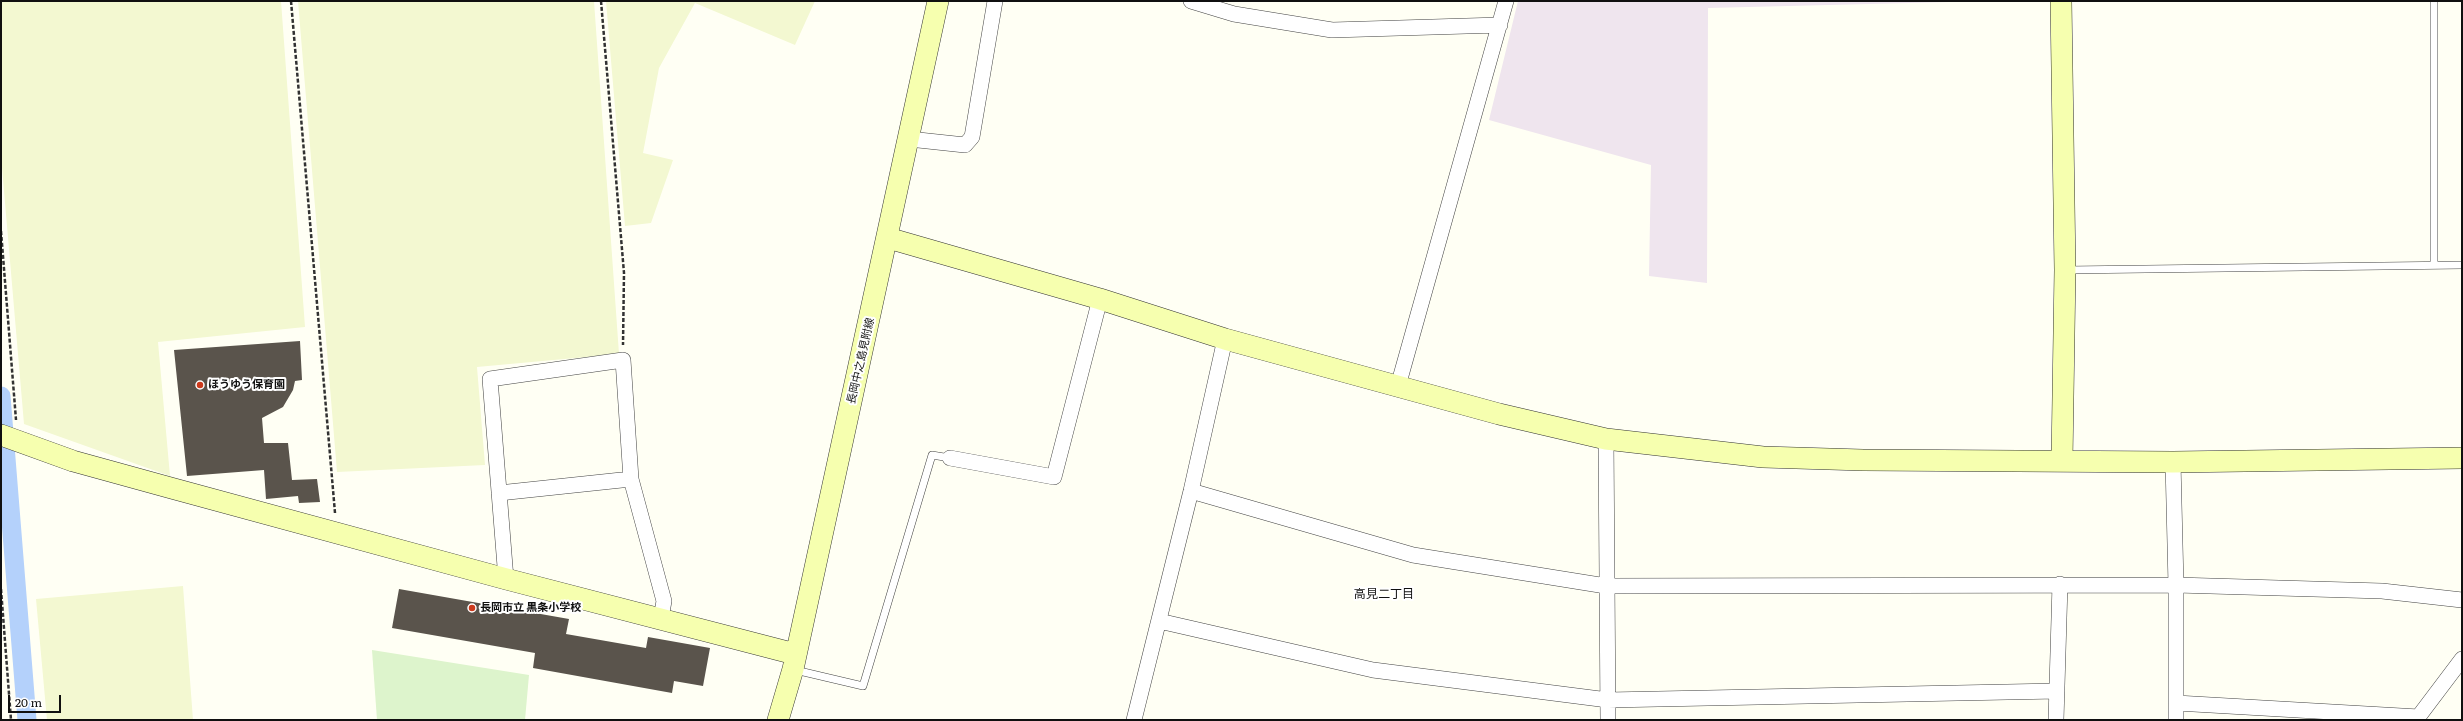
<!DOCTYPE html>
<meta charset="utf-8">
<style>
body{margin:0}
#map{position:relative;width:2463px;height:721px;overflow:hidden;background:#fffff4;font-family:Literata,serif}
canvas{display:block}
.frame{position:absolute;inset:0;border:2px solid #101010;pointer-events:none}
.scale{position:absolute;left:8px;top:695px;width:53px;height:18px;box-sizing:border-box;border:2px solid #101010;border-top:0;padding-left:5px;font-size:12px;line-height:14px;white-space:nowrap;color:#101010;-webkit-text-stroke:3px #fff;paint-order:stroke}
</style>
<div id="map">
<canvas width="2463" height="721"></canvas>
<div class="frame"></div>
<div class="scale">20 m</div>
</div>
<script>
const c = document.querySelector('canvas').getContext('2d');
c.lineJoin = 'round';
function fillPath(path, color) { c.fillStyle = color; c.fill(path, 'evenodd'); }
const toPath = rows => new Path2D(rows.map(r => 'M' + r).join(''));
function strokePath(path, color, width, dash) { c.strokeStyle = color; c.lineWidth = width; c.lineCap = dash ? 'butt' : 'round'; c.setLineDash(dash || []); c.stroke(path); }
function label(font, color, halo, rows, align = 'center') {
  c.font = font + ' Literata,"Noto Sans JP",serif'; c.lineWidth = 4; c.setLineDash([]); c.textBaseline = 'middle'; c.strokeStyle = halo; c.fillStyle = color; for (const [text, x, y, turn = 0] of rows) {
    c.save(); c.translate(x, y); c.rotate((+turn || 0) * Math.PI / 180); c.textAlign = isNaN(turn) ? turn : align; if (halo) c.strokeText(text, 0, 0); c.fillText(text, 0, 0); c.restore();
  }
}
fillPath(toPath([
 [1518,1,1990,1,1708,8,1707,283,1649,276,1651,165,1489,120]
]), '#efe5ee');
fillPath(toPath([
 [1,1,281,1,305,327,158,342,170,476,24,424,1,156],
 [298,1,594,1,619,354,477,367,485,465,337,472],
 [606,1,815,1,795,45,695,3,659,68,643,153,673,160,651,223,625,226],
 [183,586,193,720,47,720,36,599]
]), '#f3f8d1');
fillPath(toPath([
 [372,650,529,675,525,720,377,720]
]), '#ddf4cc');
strokePath(toPath([
 [1,396,27,720]
]), '#b4d1fb', 19);
fillPath(toPath([
 [300,341,302,380,295,381,293,390,283,407,262,418,264,443,288,443,292,480,317,479,320,502,299,503,298,496,266,499,264,470,187,476,174,350],
 [399,589,569,619,566,634,646,648,648,637,710,648,703,686,674,681,672,693,533,668,535,653,392,628]
]), '#5a544c');
const lane = toPath([
 [2434,264,2434,1],
 [2067,270,2462,265],
 [795,670,863,686,932,455,950,458]
]);
const street = toPath([
 [1191,1,1234,14,1332,30,1500,25],
 [909,139,965,145,972,137,995,1],
 [1398,386,1506,1],
 [1606,439,1608,720],
 [950,458,1054,477,1100,299],
 [2173,462,2176,585,2176,720],
 [1191,491,1413,555,1606,586,2176,585,2382,591,2462,600],
 [499,493,631,479],
 [506,579,490,379,623,360,631,479,664,601,661,618],
 [1159,621,1373,670,1608,700,2057,691],
 [2176,703,2419,717],
 [1134,720,1191,491,1225,339],
 [2056,720,2060,584],
 [2416,720,2462,659]
]);
const secondary = toPath([
 [2061,1,2065,270,2062,460],
 [888,238,1100,299,1225,339,1499,414,1606,439,1763,457,1863,460,2173,462,2462,458],
 [1,435,73,461,171,488,506,579,795,654],
 [778,720,793,669,938,1]
]);
strokePath(lane, '#434343', 8);
strokePath(street, '#434343', 16);
strokePath(secondary, '#323232', 22);
strokePath(toPath([
 [291,1,335,513],
 [601,1,624,273,623,345],
 [1,231,16,420],
 [1,589,11,720]
]), '#323232', 2.5, [4, 2]);
strokePath(lane, '#fff', 7);
strokePath(street, '#fff', 15);
strokePath(secondary, '#f6ffaf', 21);
for (const [x, y, r, color] of [
 [200,385,4,"#cc3a1c"],
 [472,608,4,"#cc3a1c"]
]) { const dot = new Path2D(); dot.arc(x, y, r, 0, 2 * Math.PI); c.fillStyle = color; c.fill(dot); strokePath(dot, '#fff', 1.5); }
label('11px', '#101010', '#fff', [
 ["長岡中之島見附線",861,361,-77]
]);
label('bold 11px', '#101010', '#fff', [
 ["ほうゆう保育園",208,385],
 ["長岡市立 黒条小学校",480,608]
], 'left');
label('12px', '#101010', '#fff', [
 ["高見二丁目",1384,594]
]);
</script>
